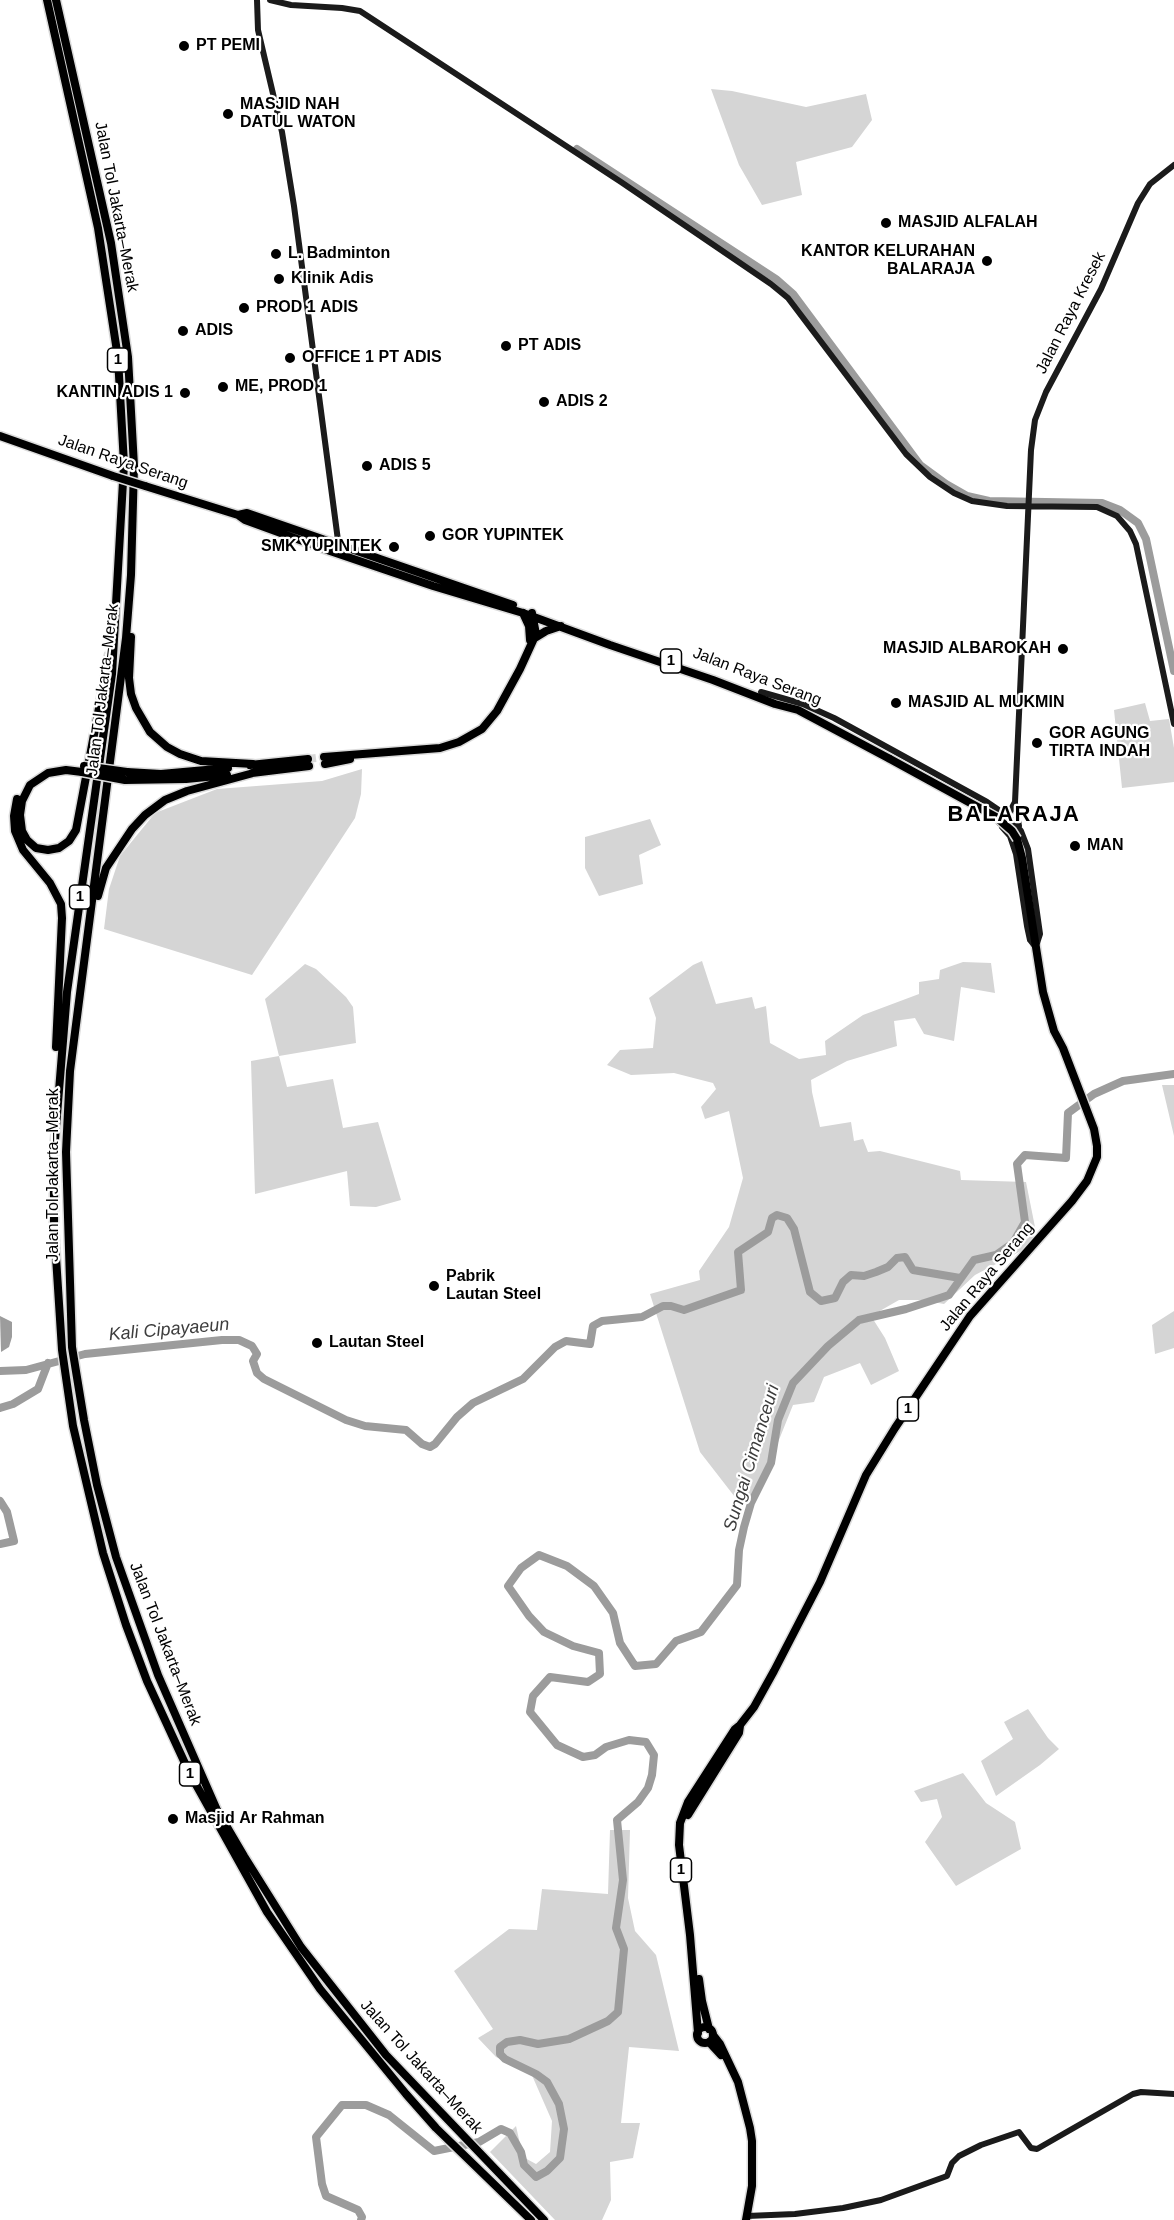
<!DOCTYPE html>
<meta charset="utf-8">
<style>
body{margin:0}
canvas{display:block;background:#fff}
</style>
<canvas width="1174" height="2220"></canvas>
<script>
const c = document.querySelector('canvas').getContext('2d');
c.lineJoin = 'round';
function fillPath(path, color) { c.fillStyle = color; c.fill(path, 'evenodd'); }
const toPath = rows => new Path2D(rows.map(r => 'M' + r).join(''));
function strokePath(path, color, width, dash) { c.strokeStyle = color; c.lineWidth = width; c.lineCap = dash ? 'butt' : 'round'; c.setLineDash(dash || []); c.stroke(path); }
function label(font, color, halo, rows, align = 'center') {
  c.font = font + ' Helvetica,sans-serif'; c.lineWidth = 4.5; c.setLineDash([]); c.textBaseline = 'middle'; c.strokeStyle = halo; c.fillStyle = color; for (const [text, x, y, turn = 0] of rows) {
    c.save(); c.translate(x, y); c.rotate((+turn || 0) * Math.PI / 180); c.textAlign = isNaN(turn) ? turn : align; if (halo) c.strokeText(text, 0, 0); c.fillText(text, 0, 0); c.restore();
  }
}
fillPath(toPath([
 [711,89,732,91,806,107,866,94,872,120,852,147,796,162,802,195,762,205,739,165],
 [1145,703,1150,721,1169,719,1174,748,1174,782,1122,788,1114,710],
 [362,769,361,794,355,818,252,975,104,929,109,889,120,856,155,813,217,789,322,781],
 [650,819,661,845,639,855,643,884,599,896,585,868,585,837],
 [702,961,716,1004,752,997,755,1009,766,1006,770,1043,799,1059,826,1055,825,1041,863,1015,919,994,919,982,939,979,940,970,963,962,991,963,995,993,961,987,954,1041,924,1034,915,1018,894,1021,897,1046,847,1061,811,1080,812,1092,820,1127,851,1122,854,1141,863,1139,868,1152,880,1151,960,1171,961,1180,1026,1182,1038,1242,975,1275,944,1304,922,1300,899,1300,871,1316,885,1338,899,1371,871,1385,860,1363,824,1377,814,1402,793,1405,754,1502,738,1501,700,1452,650,1294,700,1280,699,1271,729,1227,743,1178,729,1111,705,1119,701,1107,716,1089,713,1083,674,1073,631,1075,607,1065,620,1050,653,1048,656,1018,649,998,693,965],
 [305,964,316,969,346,997,353,1007,356,1043,279,1056,287,1087,333,1079,343,1128,378,1122,401,1200,376,1207,350,1206,347,1171,255,1194,251,1061,279,1056,265,999],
 [1162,1085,1174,1085,1174,1136],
 [1174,1311,1174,1348,1155,1354,1152,1325],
 [1028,1709,1048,1738,1059,1749,1040,1765,996,1796,981,1761,1013,1739,1004,1722],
 [963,1773,986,1803,1015,1822,1021,1849,956,1886,925,1842,942,1817,937,1799,921,1802,914,1791],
 [610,1830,630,1830,628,1898,635,1931,656,1955,679,2051,629,2047,621,2123,640,2123,633,2158,610,2162,611,2200,602,2220,555,2220,490,2152,516,2126,523,2157,536,2164,550,2152,552,2121,531,2073,496,2057,478,2038,493,2029,454,1971,509,1929,537,1930,542,1889,608,1894]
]), '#d5d5d5');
fillPath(toPath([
 [0,1316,12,1322,12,1337,9,1347,1,1352]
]), '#9c9c9c');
strokePath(toPath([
 [577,149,776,279,793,294,920,465,946,484,967,496,989,501,1102,503,1120,510,1138,523,1146,539,1174,671],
 [0,1371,26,1370,85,1354,222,1340,239,1340,252,1346,257,1354,253,1361,257,1373,264,1379,346,1420,365,1426,406,1430,422,1444,430,1447,435,1444,457,1417,473,1403,523,1379,555,1347,566,1341,590,1344,593,1326,602,1321,642,1317,663,1306,671,1306,684,1310,741,1290,738,1252,768,1232,772,1218,777,1215,787,1218,794,1229,810,1292,821,1301,835,1298,843,1282,851,1275,864,1276,876,1272,888,1267,897,1258,905,1257,913,1270,960,1278],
 [0,1408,13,1404,38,1389,48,1363],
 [0,1501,7,1512,14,1541,0,1544],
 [361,2220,362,2217,358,2210,326,2196,322,2184,316,2137,342,2105,366,2105,389,2115,434,2151,479,2142,501,2129,510,2133,521,2152,524,2165,536,2177,547,2171,560,2158,564,2129,559,2104,547,2082,536,2074,505,2059,500,2054,500,2047,507,2042,520,2040,538,2044,569,2039,608,2021,618,2012,624,1949,616,1928,623,1880,617,1820,638,1802,648,1788,652,1775,654,1755,646,1742,629,1740,606,1747,595,1755,583,1757,557,1745,530,1712,533,1696,550,1677,588,1682,600,1674,599,1653,573,1646,544,1632,529,1616,508,1586,521,1568,539,1555,567,1566,594,1586,613,1613,620,1643,635,1666,656,1664,676,1641,701,1632,737,1585,739,1550,744,1527,751,1503,771,1463,778,1420,793,1383,828,1346,859,1320,906,1309,949,1295,974,1260,996,1255,1013,1243,1025,1222,1017,1164,1025,1155,1066,1158,1068,1113,1094,1094,1123,1081,1174,1074]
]), '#9c9c9c', 8);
strokePath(toPath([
 [308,759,324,757]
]), '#d9d9d9', 8, [8, 4]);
const highway = toPath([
 [47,0,98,228,118,358,124,464,112,674,67,992,54,1152,54,1226,62,1350,73,1426,103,1553,126,1625,147,1681,189,1772,267,1912,320,1989,406,2094,436,2128,531,2220],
 [56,0,111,243,128,357,134,466,131,575,126,638,70,1071,66,1152,72,1347,84,1420,97,1485,116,1557,158,1675,217,1810,244,1856,301,1947,386,2055,544,2220],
 [0,436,113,476],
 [145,486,238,515,245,520,330,551,433,586,523,613,610,645,713,680,775,704,798,710,890,759],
 [238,515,247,513,513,605],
 [523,613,529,626,530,640],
 [131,637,129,678,131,694,136,708,150,732,167,747,180,754,201,761,253,764],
 [533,639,546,631,561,626],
 [324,757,440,748,459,742,482,729,497,711,520,669,536,634,532,613],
 [325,764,350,759],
 [250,765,308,759],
 [82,772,66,770,48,773,30,785,22,801,20,815,22,831,27,840,36,848,48,850,59,848,69,841,76,830,109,655],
 [127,772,161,774,228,768],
 [252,773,309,766],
 [125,780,186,779,227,775],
 [17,799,14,816,15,831,23,850,50,883,61,904,62,918,56,1047],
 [98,896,106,868,132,829,145,815,165,800,187,791,257,772],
 [688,1815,739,1733,740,1726],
 [699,1979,702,2001,709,2029],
 '697 2035a8 8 0 1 1 16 0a8 8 0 1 1-16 0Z',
 [698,2033,690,1935,679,1845,680,1823,688,1802,735,1729,740,1725,754,1707,774,1671,820,1582,866,1475,895,1428,970,1316,1072,1201,1087,1181,1097,1157,1097,1146,1094,1129,1063,1048,1054,1031,1043,992,1022,858,1017,839],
 [713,2035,720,2044,738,2082,750,2128,752,2141,752,2186,746,2220],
 [709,2042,721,2055]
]);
strokePath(highway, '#dbdbdb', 11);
strokePath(toPath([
 [257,0,258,30,282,132,294,206,339,548],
 [270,0,291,5,342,8,360,11,621,182,771,284,788,298,906,454,930,477,954,493,972,501,1007,506,1097,507,1117,516,1130,531,1136,544,1174,724],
 [761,692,803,704,834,718,987,802,1009,817,1021,831,1028,849,1040,934,1037,943],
 [1015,803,1019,826],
 [999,823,1008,815,1015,802,1031,450,1035,420,1046,392,1101,289,1138,203,1150,184,1174,165],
 [1002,827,1010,836,1016,854,1027,926,1030,940,1034,945],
 [747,2216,795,2214,843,2208,881,2200,947,2176,952,2163,959,2156,981,2145,1019,2132,1031,2148,1037,2149,1133,2094,1141,2092,1174,2094]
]), '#1b1b1b', 6);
strokePath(highway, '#000', 8);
const highwayBridge = toPath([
 [113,476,145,486],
 [890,759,996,817,1012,831,1017,839],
 [84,766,127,772],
 [82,772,125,780]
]);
strokePath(highwayBridge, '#dbdbdb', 11, []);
strokePath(highwayBridge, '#000', 8);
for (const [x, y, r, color] of [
 [184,46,6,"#000"],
 [228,114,6,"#000"],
 [886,223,6,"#000"],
 [276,254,6,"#000"],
 [987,261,6,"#000"],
 [279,279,6,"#000"],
 [244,308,6,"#000"],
 [183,331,6,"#000"],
 [506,346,6,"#000"],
 [290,358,6,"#000"],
 [223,387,6,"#000"],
 [185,393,6,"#000"],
 [544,402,6,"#000"],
 [367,466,6,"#000"],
 [430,536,6,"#000"],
 [394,547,6,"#000"],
 [1063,649,6,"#000"],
 [896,703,6,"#000"],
 [1037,743,6,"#000"],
 [1075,846,6,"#000"],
 [434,1286,6,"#000"],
 [317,1343,6,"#000"],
 [173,1819,6,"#000"]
]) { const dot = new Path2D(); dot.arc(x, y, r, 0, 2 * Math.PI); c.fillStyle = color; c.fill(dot); strokePath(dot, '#fff', 2); }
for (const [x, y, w] of [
 [118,360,21],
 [671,661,21],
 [80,897,21],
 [908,1409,21],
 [190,1774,21],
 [681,1870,21]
]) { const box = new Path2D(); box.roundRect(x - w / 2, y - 12, w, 24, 4.5); c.fillStyle = '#fff'; c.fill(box); strokePath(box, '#000', 1.5); }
label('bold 15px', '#000', null, [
 ["1",118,360],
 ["1",671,661],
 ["1",80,897],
 ["1",908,1409],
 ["1",190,1774],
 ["1",681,1870]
]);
label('bold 16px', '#000', '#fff', [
 ["PT PEMI",196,46],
 ["MASJID NAH",240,105],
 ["DATUL WATON",240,123],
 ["MASJID ALFALAH",898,223],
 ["KANTOR KELURAHAN",975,252,"right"],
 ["BALARAJA",975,270,"right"],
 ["L. Badminton",288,254],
 ["Klinik Adis",291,279],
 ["PROD 1 ADIS",256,308],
 ["ADIS",195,331],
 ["PT ADIS",518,346],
 ["OFFICE 1 PT ADIS",302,358],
 ["ME, PROD 1",235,387],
 ["KANTIN ADIS 1",173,393,"right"],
 ["ADIS 2",556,402],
 ["ADIS 5",379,466],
 ["GOR YUPINTEK",442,536],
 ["SMK YUPINTEK",382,547,"right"],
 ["MASJID ALBAROKAH",1051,649,"right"],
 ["MASJID AL MUKMIN",908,703],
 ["GOR AGUNG",1049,734],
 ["TIRTA INDAH",1049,752],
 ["MAN",1087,846],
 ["Pabrik",446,1277],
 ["Lautan Steel",446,1295],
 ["Lautan Steel",329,1343],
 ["Masjid Ar Rahman",185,1819]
], 'left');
label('16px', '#000', '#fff', [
 ["Jalan Tol Jakarta–Merak",116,207,79],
 ["Jalan Raya Kresek",1071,313,-63],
 ["Jalan Raya Serang",123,462,19],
 ["Jalan Raya Serang",757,677,21],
 ["Jalan Tol Jakarta–Merak",103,690,-83],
 ["Jalan Tol Jakarta–Merak",54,1175,-90],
 ["Jalan Raya Serang",987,1277,-50],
 ["Jalan Tol Jakarta–Merak",165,1644,69],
 ["Jalan Tol Jakarta–Merak",421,2067,48]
]);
label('italic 18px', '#3d3d3d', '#fff', [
 ["Kali Cipayaeun",169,1330,-5],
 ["Sungai Cimanceuri",752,1458,-73]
]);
c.letterSpacing = '1.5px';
label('bold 22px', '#000', '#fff', [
 ["BALARAJA",1014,815]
]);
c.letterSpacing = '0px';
</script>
